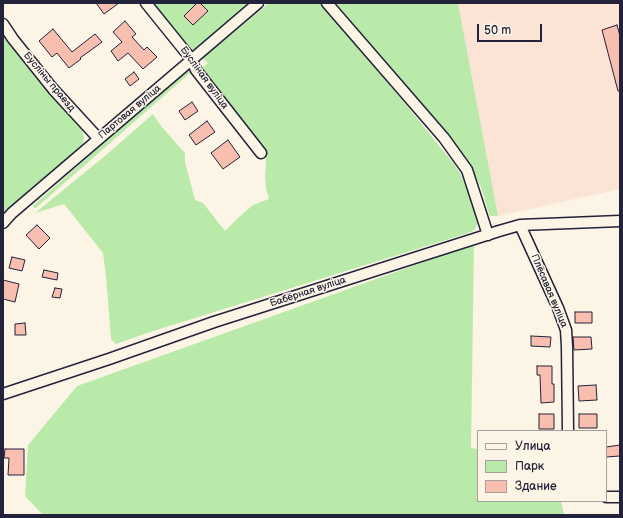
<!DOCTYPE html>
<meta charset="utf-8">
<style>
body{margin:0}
#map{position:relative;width:623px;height:518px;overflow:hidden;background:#fcf5e5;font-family:"Balsamiq Sans",sans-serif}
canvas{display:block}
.frame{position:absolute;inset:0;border:4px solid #22223b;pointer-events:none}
.legend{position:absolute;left:477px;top:430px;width:130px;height:72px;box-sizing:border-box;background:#fcf5e5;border:1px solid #a5a1a1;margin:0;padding:5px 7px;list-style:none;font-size:12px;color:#22223b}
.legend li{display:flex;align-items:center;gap:8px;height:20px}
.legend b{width:20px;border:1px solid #a5a1a1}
.scale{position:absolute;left:477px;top:24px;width:65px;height:18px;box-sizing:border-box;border:2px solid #22223b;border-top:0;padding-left:5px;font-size:12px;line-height:14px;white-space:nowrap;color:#22223b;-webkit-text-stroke:3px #fcf5e5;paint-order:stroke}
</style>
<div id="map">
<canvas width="623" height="518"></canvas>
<div class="frame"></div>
<ul class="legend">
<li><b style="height:5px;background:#fcf5e5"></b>Улица</li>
<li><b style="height:11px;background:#b9eaaa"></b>Парк</li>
<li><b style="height:11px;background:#f8beb0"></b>Здание</li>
</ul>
<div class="scale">50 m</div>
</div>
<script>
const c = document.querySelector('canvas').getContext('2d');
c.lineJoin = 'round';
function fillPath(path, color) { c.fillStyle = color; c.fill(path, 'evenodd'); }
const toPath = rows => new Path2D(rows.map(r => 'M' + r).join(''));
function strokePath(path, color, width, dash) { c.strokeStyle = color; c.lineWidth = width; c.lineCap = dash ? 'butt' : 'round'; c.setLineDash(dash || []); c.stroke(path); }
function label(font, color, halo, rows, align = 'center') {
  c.font = font + ' "Balsamiq Sans",sans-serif'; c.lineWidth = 3; c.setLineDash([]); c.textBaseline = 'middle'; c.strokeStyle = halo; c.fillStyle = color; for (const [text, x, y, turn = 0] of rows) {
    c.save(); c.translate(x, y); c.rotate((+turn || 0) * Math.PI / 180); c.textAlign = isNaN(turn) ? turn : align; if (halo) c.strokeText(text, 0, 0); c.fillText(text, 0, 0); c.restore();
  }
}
fillPath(toPath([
 [458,3,620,3,620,189,498,216]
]), '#fbe4d5');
fillPath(toPath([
 [150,3,251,3,198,48,191,51,188,50],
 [269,3,321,3,411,111,454,164,461,175,469,195,478,220,476,228,473,231,462,235,150,332,116,344,111,339,106,276,103,253,64,204,35,213,106,155,153,114,161,126,185,153,185,162,195,200,203,203,225,231,240,216,253,205,269,199,266,189,265,176,266,161,265,153,201,69,208,63,203,58],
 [336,3,458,3,498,216,490,216,488,211,481,187,466,158,443,129],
 [3,31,76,122,82,131,84,137,83,145,79,150,30,190,3,215],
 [187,72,191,72,36,208,34,208,33,206,89,156,183,74],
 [474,244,471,448,478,449,478,501,561,501,564,515,43,515,25,496,28,445,77,386]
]), '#b9eaaa');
const building = toPath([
 [96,3,119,3,104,14,96,3],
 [197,3,200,3,208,11,193,25,184,16,197,3],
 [125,21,136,34,132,37,144,50,147,47,157,57,143,69,128,53,118,61,111,51,122,42,113,32,125,21],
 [617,25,620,36,620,91,618,91,602,30,617,25],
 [53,29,72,52,95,34,102,42,80,58,81,59,69,68,57,53,52,57,39,41,53,29],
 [134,72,139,79,130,86,125,79,134,72],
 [192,102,198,111,185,120,179,111,192,102],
 [207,121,215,132,196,145,189,135,207,121],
 [228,140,240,157,223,169,211,153,228,140],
 [37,225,50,238,39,249,26,235,37,225],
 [12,257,25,260,22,271,9,268,12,257],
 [44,270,58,273,57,280,42,277,44,270],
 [3,280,19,284,15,302,3,299,3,280],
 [55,288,62,289,60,298,52,297,55,288],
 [575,312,592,312,592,323,575,323,575,312],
 [25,323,26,335,15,335,15,324,25,323],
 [531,336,551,337,550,347,531,346,531,336],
 [573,337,591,337,592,349,574,350,573,337],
 [537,366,552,366,552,384,554,384,554,402,541,403,540,375,537,375,537,366],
 [596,385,597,400,579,401,578,386,596,385],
 [539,414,554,414,554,429,539,429,539,414],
 [579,414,597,414,597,428,579,428,579,414],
 [620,445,620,456,606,457,606,447,620,445],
 [5,449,24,449,24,475,8,475,9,458,4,458,5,449]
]);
fillPath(building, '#f8beb0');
strokePath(building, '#22223b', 1);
const street = toPath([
 [146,3,192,60,196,70,261,153],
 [327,3,444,138,467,170,488,235],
 [3,24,13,39,53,89,98,138],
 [3,223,12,213,258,3],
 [520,225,558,308,566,330,567,346,568,431],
 [3,394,109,359,214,322,499,231,520,225,620,221],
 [606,497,620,497]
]);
strokePath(street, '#22223b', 13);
strokePath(street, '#fcf5e5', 10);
label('10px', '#22223b', '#fcf5e5', [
 ["Бусліная вуліца",204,78,54],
 ["Бусліны праезд",49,82,50],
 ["Партовая вуліца",130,112,-40],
 ["Плёсавая вуліца",549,291,67],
 ["Бабёрная вуліца",308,292,-18]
]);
</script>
